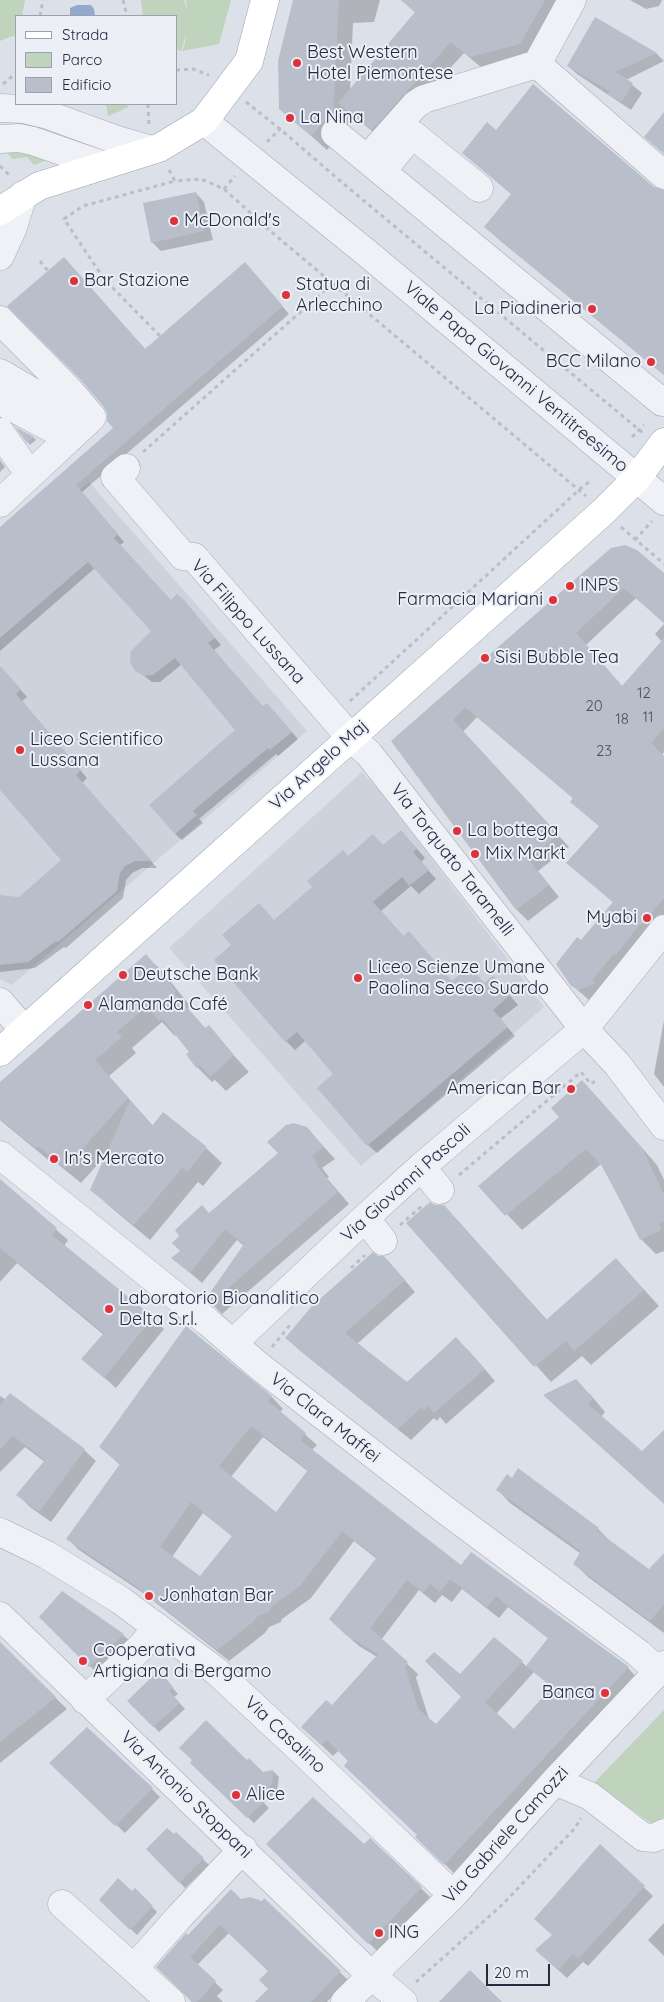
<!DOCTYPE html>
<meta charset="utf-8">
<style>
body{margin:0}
#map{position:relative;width:664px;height:2002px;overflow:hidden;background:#dce0e8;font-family:Quicksand,sans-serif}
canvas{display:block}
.legend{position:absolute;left:15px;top:15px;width:162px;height:90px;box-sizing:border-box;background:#eceff6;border:1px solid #9ca1ad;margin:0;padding:6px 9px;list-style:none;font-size:15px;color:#242b40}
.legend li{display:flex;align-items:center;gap:10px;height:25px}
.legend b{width:25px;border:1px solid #9ca1ad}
.scale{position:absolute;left:486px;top:1964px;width:64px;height:22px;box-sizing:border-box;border:2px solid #242b40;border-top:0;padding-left:6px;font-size:15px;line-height:18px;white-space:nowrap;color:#242b40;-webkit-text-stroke:4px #eceff6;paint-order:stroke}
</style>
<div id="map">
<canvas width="664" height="2002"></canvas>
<ul class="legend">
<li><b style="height:6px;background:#fff"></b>Strada</li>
<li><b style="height:14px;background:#c0d3bc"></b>Parco</li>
<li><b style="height:14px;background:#b9becb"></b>Edificio</li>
</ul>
<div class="scale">20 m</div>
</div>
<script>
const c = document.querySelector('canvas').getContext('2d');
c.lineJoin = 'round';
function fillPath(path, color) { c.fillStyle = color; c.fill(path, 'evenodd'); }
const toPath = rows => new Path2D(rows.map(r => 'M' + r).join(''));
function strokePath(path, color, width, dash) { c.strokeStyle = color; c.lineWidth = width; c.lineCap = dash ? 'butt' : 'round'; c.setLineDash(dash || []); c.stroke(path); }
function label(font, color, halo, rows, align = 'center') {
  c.font = font + ' Quicksand,sans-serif'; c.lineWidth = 4; c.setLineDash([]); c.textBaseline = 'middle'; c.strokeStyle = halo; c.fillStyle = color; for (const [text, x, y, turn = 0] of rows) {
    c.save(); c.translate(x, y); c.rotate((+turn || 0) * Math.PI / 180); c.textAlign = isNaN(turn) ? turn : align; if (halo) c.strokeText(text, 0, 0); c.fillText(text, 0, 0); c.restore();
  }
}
fillPath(toPath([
 [89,482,307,731,12,985,0,979,0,559],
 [362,772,380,791,544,1007,361,1166,169,948]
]), '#ced2dd');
fillPath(toPath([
 [0,0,25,0,22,16,16,16,16,37,12,36,0,41],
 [141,0,184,0,187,12,186,0,231,0,219,44,182,51,185,44,186,35,181,51,176,49,176,16,143,16],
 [106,104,125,104,129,107,108,116],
 [0,144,47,160,34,165,27,157,12,159],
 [664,1710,664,1817,655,1826,594,1783]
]), '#c0d3bc');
fillPath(toPath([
 [77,5,91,5,94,9,95,16,70,16,70,8]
]), '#93a8cd');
fillPath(toPath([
 [295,0,380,0,374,22,353,23,350,91,416,13,401,0,564,0,531,55,482,68,464,53,384,141,348,111,348,127,327,150,280,108],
 [630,0,662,0,659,6,646,9],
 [596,18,657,54,664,61,626,80,642,93,631,110,577,74,568,66],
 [496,132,664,191,664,375,497,238,486,227,512,195],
 [196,193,204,202,213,240,161,251,152,242],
 [64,258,146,350,252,271,289,314,82,492,124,542,120,545,171,601,191,609,221,645,214,650,263,708,274,712,298,739,278,756,276,754,199,819,203,823,182,840,175,834,237,730,182,664,160,682,152,682,134,668,152,631,95,568,0,651,0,529,115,428,108,413],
 [19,430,34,438,36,440,30,445],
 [0,460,5,467,0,472],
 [612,549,664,574,664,623,636,598,586,645,623,687,662,642,655,634,664,624,664,752,662,755,664,757,664,922,590,1001,572,985,581,942,614,903,568,863,600,827,572,802,574,799,477,717,463,732,569,847,538,871,559,897,528,921,517,910,393,741],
 [0,667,27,697,22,701,87,778,82,783,157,868,142,868,132,873,126,880,123,898,66,948,64,947,35,968,0,972,0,898,19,899,63,860,0,788],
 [401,831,425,858,421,862,436,879,419,894,411,886,381,911,404,937,453,982,470,968,485,984,502,986,518,1005,500,1019,515,1036,377,1153,368,1145,335,1074,306,1040,295,1050,286,1041,275,922,348,857,383,846],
 [146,956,162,971,191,1007,188,1009,206,1029,208,1027,249,1072,226,1091,215,1080,212,1082,197,1067,191,1052,177,1034,175,1036,162,1022,132,1048,136,1053,109,1076,153,1126,206,1148,222,1163,203,1186,198,1182,150,1240,108,1205,92,1189,107,1154,81,1183,54,1161,52,1163,0,1120,0,1084],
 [664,1020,664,1087,654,1074],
 [597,1097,657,1165,664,1180,664,1251,656,1254,641,1239,601,1164,522,1230,480,1186],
 [312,1134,335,1159,322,1168,329,1177,327,1178,349,1204,222,1314,207,1299,244,1246,237,1240,202,1283,173,1258,181,1251,210,1215],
 [0,1181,68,1240,64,1246,153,1318,164,1329,116,1388,83,1359,104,1335,17,1263,0,1282],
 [435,1206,444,1206,459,1222,547,1320,616,1259,659,1306,591,1365,582,1356,551,1382,408,1223],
 [395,1269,415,1292,357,1344,407,1383,468,1350,495,1381,446,1424,440,1417,437,1421,434,1418,411,1440,298,1349,287,1338],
 [186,1328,272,1397,283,1409,280,1412,317,1445,311,1451,462,1567,628,1668,639,1680,456,1875,428,1848,419,1835,339,1750,333,1756,314,1738,377,1657,359,1646,342,1631,377,1559,354,1541,311,1598,282,1619,281,1622,269,1627,265,1633,229,1661,146,1595,79,1550,68,1539,120,1465,100,1447],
 [263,1437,309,1472,277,1514,231,1477],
 [203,1513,233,1537,200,1578,172,1557],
 [462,1589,499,1618,508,1607,549,1639,527,1667,522,1662,460,1675,463,1697,436,1726,429,1719,416,1678,418,1674,381,1640,419,1590,435,1603,442,1595,452,1602],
 [534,1672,553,1688,514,1731,496,1714],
 [589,1393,605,1412,601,1417,642,1453,664,1431,664,1503,558,1407],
 [0,1396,84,1450,96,1461,51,1522,30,1507,18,1495,45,1462,25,1447,0,1472],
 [498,1490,598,1529,611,1542,649,1571,664,1555,664,1633,588,1577,575,1564,581,1554,510,1503],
 [40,1617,123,1635,132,1643,99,1675],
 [0,1644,67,1709,0,1763],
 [164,1678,178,1694,174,1697,185,1709,159,1732,129,1701],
 [247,1762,262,1773,273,1771,279,1777,277,1791,264,1803,269,1808,254,1823,192,1763],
 [60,1772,152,1789,160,1797,125,1833],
 [176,1833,209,1865,185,1888,148,1849],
 [370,1839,430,1897,378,1952,268,1844,364,1846],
 [600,1846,653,1896,588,1966,583,1962,567,1978,546,1959],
 [135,1890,157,1912,137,1935,101,1900,132,1893],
 [240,1900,262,1902,264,1900,348,1980,327,2002,257,2002,269,1989,269,1972,229,1933,197,1965,223,1990,217,1996,223,2002,195,2002,188,1937],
 [664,1923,664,1956,648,1940]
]), '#0003');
fillPath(toPath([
 [293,0,339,0,333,111,311,136,279,109,278,61],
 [401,0,545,0,520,44,469,57,451,42,372,130,338,103,415,12],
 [595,17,657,53,615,72,633,83,622,102,607,94,609,91,567,66],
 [533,84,654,187,664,190,664,375,484,227,511,194,462,153,487,122,496,130],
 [664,112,664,154,644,137],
 [196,192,204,231,151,243,143,203],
 [64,257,145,349,245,262,283,306,76,485,118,534,114,538,171,600,177,594,184,600,215,638,208,643,263,706,267,703,292,732,270,750,268,748,193,811,197,815,175,834,149,805,235,730,175,658,153,675,144,676,135,671,130,662,131,651,151,631,88,562,0,638,0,527,113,428,107,421,107,413,104,407,80,379,7,306],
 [15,427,34,437,27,443],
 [625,545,637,550,664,573,664,623,624,588,576,633,622,686,664,638,664,728,651,743,664,756,664,898,641,925,640,924,616,955,614,954,592,980,596,983,578,990,571,986,556,964,577,937,581,940,613,902,566,863,599,826,570,802,573,798,465,707,453,720,559,835,528,859,549,885,516,910,391,741,611,548],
 [0,666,21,689,16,694,81,770,76,775,152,861,135,861,125,866,120,873,117,891,58,942,56,941,28,962,0,965,0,895,19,897,61,860,0,790],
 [401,830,417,849,413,852,429,870,409,886,402,877,373,902,403,936,409,931,452,981,470,966,484,983,493,976,510,995,493,1010,508,1027,367,1146,317,1088,333,1074,297,1032,285,1042,214,960,231,945,222,935,259,903,274,920,312,887,307,881,343,850,348,856,373,834,383,845],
 [146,954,176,991,174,993,205,1028,209,1025,234,1055,210,1077,200,1065,196,1068,186,1054,189,1052,162,1018,159,1021,147,1006,117,1032,122,1037,95,1060,128,1098,65,1168,38,1146,36,1148,0,1119,0,1082],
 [582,1080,642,1148,664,1195,664,1221,659,1224,661,1230,640,1240,604,1168,586,1149,505,1216,478,1186,559,1117,551,1108],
 [130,1100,152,1126,163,1112,207,1147,187,1172,182,1168,134,1225,90,1190],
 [294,1123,307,1127,324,1147,312,1156,318,1164,317,1166,338,1192,210,1304,205,1300,244,1244,225,1229,190,1273,171,1258,180,1251,172,1243,179,1236,175,1230,202,1205,209,1213,278,1153,267,1142,286,1125],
 [0,1179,57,1228,52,1235,153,1317,104,1378,81,1359,104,1333,0,1248],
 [430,1202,435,1205,444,1205,546,1320,616,1258,644,1290,574,1351,566,1341,534,1367,406,1223],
 [373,1252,378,1256,384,1256,405,1280,345,1333,407,1382,456,1337,485,1369,434,1413,428,1406,424,1410,422,1407,398,1429,285,1338,312,1306],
 [186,1326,272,1396,268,1401,306,1433,300,1440,461,1565,471,1552,629,1667,444,1865,415,1837,417,1835,344,1766,348,1761,327,1740,321,1745,301,1727,326,1700,332,1705,378,1654,346,1635,329,1619,377,1557,342,1531,300,1586,271,1607,269,1611,258,1616,253,1622,217,1650,133,1584,66,1539,120,1464,99,1447],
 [251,1426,308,1470,276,1512,219,1466],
 [191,1502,232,1536,200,1576,160,1547],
 [450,1579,487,1607,496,1596,548,1638,526,1666,552,1687,514,1729,485,1702,523,1661,494,1637,460,1674,434,1652,425,1661,461,1697,436,1724,418,1709,405,1666,408,1662,370,1628,407,1580,423,1593,430,1584,440,1592],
 [576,1379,593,1398,588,1404,642,1451,664,1430,664,1504,543,1395],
 [10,1393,85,1449,39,1512,16,1495,45,1460,13,1436,0,1449,0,1405],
 [518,1468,599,1528,597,1531,649,1569,664,1553,664,1604,650,1621,573,1564,581,1551,496,1490,507,1474,512,1478],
 [62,1591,124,1634,89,1667,39,1617],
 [0,1642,56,1697,0,1742],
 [159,1670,173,1687,169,1691,180,1703,153,1727,127,1701],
 [206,1720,247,1760,249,1758,263,1772,273,1770,272,1784,259,1797,264,1802,247,1818,190,1763,192,1760,179,1748],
 [87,1727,153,1788,115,1826,49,1763],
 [313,1797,364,1844,370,1838,422,1887,368,1944,266,1844],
 [167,1828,174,1834,176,1832,204,1858,179,1883,146,1849],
 [600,1844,645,1886,579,1958,573,1954,558,1970,535,1950,552,1935,534,1919],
 [118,1878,132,1891,135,1888,153,1906,130,1930,99,1900],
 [231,1889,241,1899,250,1897,262,1901,264,1898,341,1971,311,2002,255,2002,268,1989,259,1980,268,1971,220,1925,190,1957,216,1981,197,2002,192,2002,156,1967,186,1933,188,1935],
 [470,1970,502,2002,439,2002]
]), '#b9becb');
const minor = toPath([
 [537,64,664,175],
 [0,108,23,109,48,115,117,140,152,150],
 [204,121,368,254,664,501],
 [335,133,662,402],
 [0,139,19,138,33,141,102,165],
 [367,159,415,105,424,99,537,64,572,0],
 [391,160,412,134,479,188],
 [0,256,12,230,23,195],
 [0,320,68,389,92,417,0,503],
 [0,373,86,423],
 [0,401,70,438],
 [0,432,30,475],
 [126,468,115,477,183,556,194,557,350,737,369,754,584,1029,617,1064,664,1126],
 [0,1002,24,1030],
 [0,1155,208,1322,259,1366,445,1510,638,1653,658,1671],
 [421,1167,440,1190],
 [365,1218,383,1241],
 [233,1343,365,1218,421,1167,584,1029,664,929],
 [0,1532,47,1555,120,1600,216,1671,303,1752,453,1895],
 [0,1616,371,1975,403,2002],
 [85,1700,141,1647,157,1627],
 [555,1781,590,1796,643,1837,654,1838,664,1833],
 [62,1904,171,2002],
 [134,1968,180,1916,243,1849],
 [345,2002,453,1895,555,1781,664,1665]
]);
const major = toPath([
 [0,211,39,186,159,148,204,121,249,61,265,0],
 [0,1052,604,511,637,478,664,442]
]);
strokePath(minor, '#a5aab6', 29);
strokePath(major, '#9aa2b5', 29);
strokePath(toPath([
 [123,0,127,16],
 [40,16,43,0],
 [176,70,193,69,209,75],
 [3,84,16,73],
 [246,102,280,129,345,185,643,433],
 [148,104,149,126],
 [267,142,280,129],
 [0,166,9,175],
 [169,170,175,181,201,179,224,189,275,235,586,496],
 [224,189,235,176],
 [40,261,48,271],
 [32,289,132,406],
 [160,336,104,279,64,219,83,206,175,181],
 [101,390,114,384],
 [110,432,119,446],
 [632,437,644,425],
 [115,439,120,435],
 [143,452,333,283],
 [621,527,664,564],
 [635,540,652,521],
 [350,701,580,489,589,482],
 [459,1175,581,1072,591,1084,598,1079],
 [400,1225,422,1206],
 [351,1268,365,1255],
 [272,1347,290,1325],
 [416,1982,503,1904,575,1828,581,1818]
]), '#babec7', 3, [4, 4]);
strokePath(minor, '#eff1f6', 28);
strokePath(major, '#fff', 28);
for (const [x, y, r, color] of [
 [297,63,5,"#dd3239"],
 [290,118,5,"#dd3239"],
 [174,221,5,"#dd3239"],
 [74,281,5,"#dd3239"],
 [286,295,5,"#dd3239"],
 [592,309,5,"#dd3239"],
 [651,362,5,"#dd3239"],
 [570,586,5,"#dd3239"],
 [553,600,5,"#dd3239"],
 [485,658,5,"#dd3239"],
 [20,750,5,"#dd3239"],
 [457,831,5,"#dd3239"],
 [475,854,5,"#dd3239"],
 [647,918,5,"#dd3239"],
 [123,975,5,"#dd3239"],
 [358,978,5,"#dd3239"],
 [88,1005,5,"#dd3239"],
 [571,1089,5,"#dd3239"],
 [54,1159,5,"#dd3239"],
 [109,1309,5,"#dd3239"],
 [149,1596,5,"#dd3239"],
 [83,1661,5,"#dd3239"],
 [605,1693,5,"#dd3239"],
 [236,1795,5,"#dd3239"],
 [379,1933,5,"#dd3239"]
]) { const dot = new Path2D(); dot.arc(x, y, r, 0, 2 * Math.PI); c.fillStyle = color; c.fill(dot); strokePath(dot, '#eceff6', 2); }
label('15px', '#495063', null, [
 ["12",644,693],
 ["20",594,706],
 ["11",648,717],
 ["18",622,719],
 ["23",604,751]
]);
label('18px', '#242b40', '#eceff6', [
 ["Best Western",307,53],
 ["Hotel Piemontese",307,74],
 ["La Nina",300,118],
 ["McDonald's",184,221],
 ["Bar Stazione",84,281],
 ["Statua di",296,285],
 ["Arlecchino",296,306],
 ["La Piadineria",582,309,"right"],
 ["BCC Milano",641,362,"right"],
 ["INPS",580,586],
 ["Farmacia Mariani",543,600,"right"],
 ["Sisi Bubble Tea",495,658],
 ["Liceo Scientifico",30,740],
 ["Lussana",30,761],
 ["La bottega",467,831],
 ["Mix Markt",485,854],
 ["Myabi",637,918,"right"],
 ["Liceo Scienze Umane",368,968],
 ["Paolina Secco Suardo",368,989],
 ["Deutsche Bank",133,975],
 ["Alamanda Café",98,1005],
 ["American Bar",561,1089,"right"],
 ["In's Mercato",64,1159],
 ["Laboratorio Bioanalitico",119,1299],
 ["Delta S.r.l.",119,1320],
 ["Jonhatan Bar",159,1596],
 ["Cooperativa",93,1651],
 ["Artigiana di Bergamo",93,1672],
 ["Banca",595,1693,"right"],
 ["Alice",246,1795],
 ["ING",389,1933]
], 'left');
label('18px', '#242b40', '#eceff6', [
 ["Viale Papa Giovanni Ventitreesimo",516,377,40],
 ["Via Filippo Lussana",248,622,48],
 ["Via Angelo Maj",319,765,-42],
 ["Via Torquato Taramelli",452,860,52],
 ["Via Giovanni Pascoli",406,1183,-42],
 ["Via Clara Maffei",325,1418,38],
 ["Via Casalino",285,1735,43],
 ["Via Antonio Stoppani",186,1795,44],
 ["Via Gabriele Camozzi",506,1835,-48]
]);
</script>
